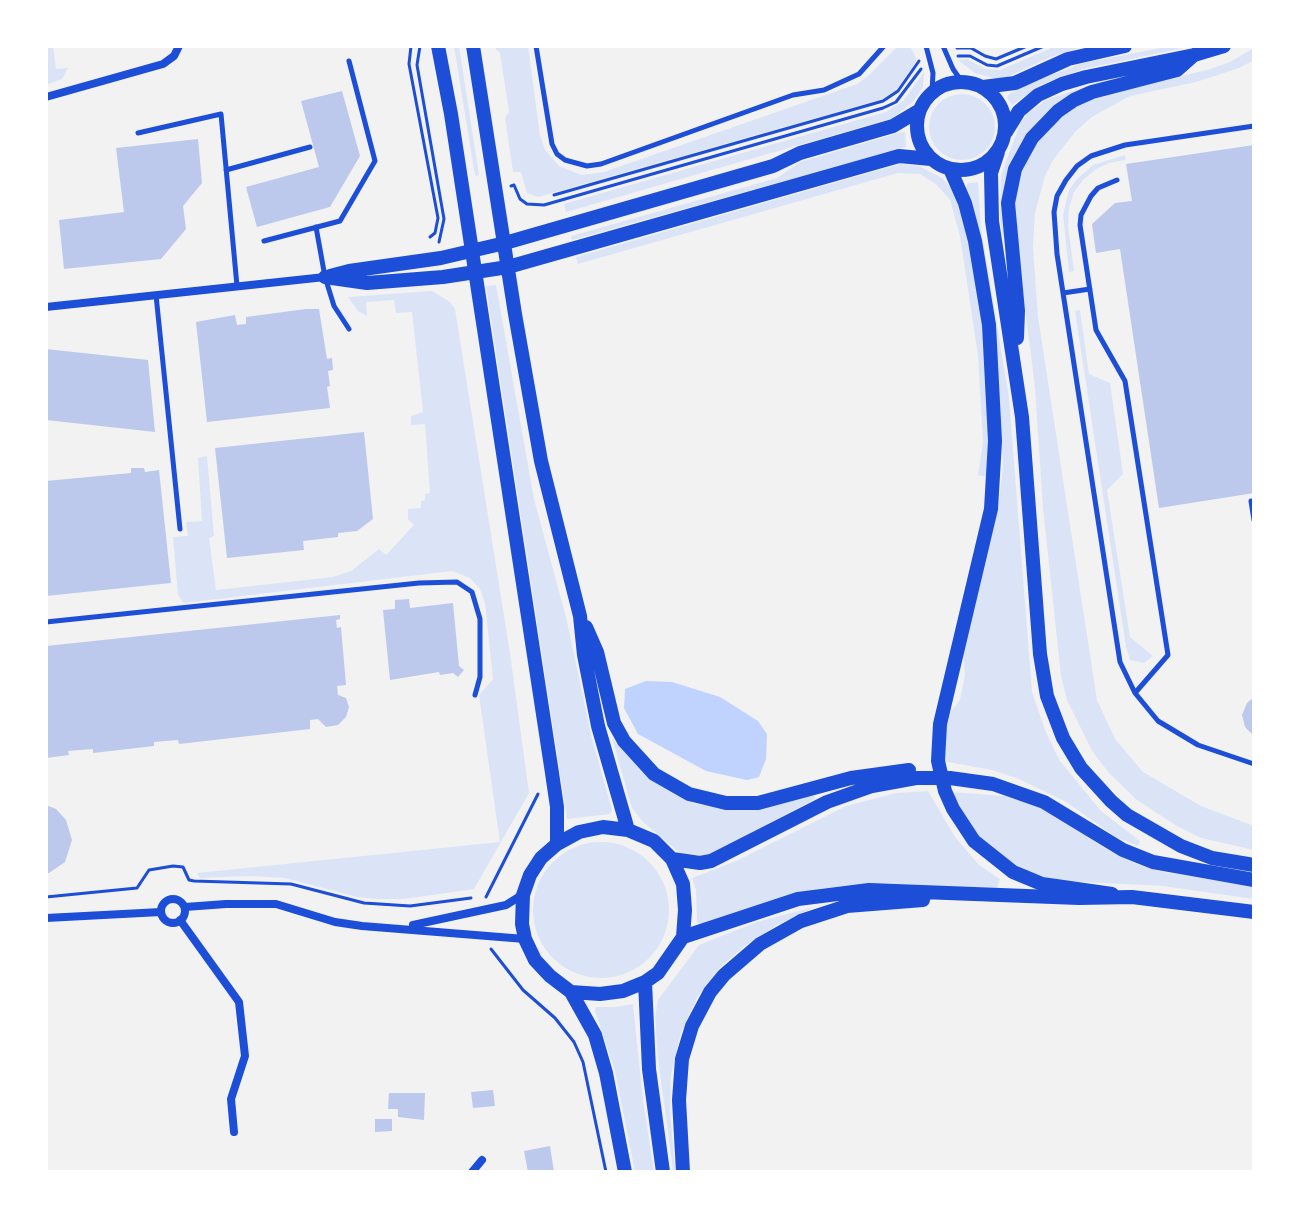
<!DOCTYPE html>
<style>
body{margin:0}
#map{position:relative;width:1300px;height:1218px;overflow:hidden;background:#f2f2f2;font-family:Helvetica,sans-serif}
canvas{display:block}
.frame{position:absolute;inset:0;border:48px solid #fff;pointer-events:none}
</style>
<div id="map">
<canvas width="1300" height="1218"></canvas>
<div class="frame"></div>
</div>
<script>
const c = document.querySelector('canvas').getContext('2d');
c.lineJoin = 'round';
function fillPath(path, color) { c.fillStyle = color; c.fill(path, 'evenodd'); }
const toPath = rows => new Path2D(rows.map(r => 'M' + r).join(''));
function strokePath(path, color, width, dash) { c.strokeStyle = color; c.lineWidth = width; c.lineCap = dash ? 'butt' : 'round'; c.setLineDash(dash || []); c.stroke(path); }
fillPath(toPath([
 [46,46,53,46,56,69,68,68,62,79,46,85],
 [454,46,459,46,479,175,475,176],
 [493,46,528,46,540,135,545,150,559,166,581,175,604,172,857,84,869,75,898,46,910,46,917,60,895,92,886,98,538,197,527,193,521,172,513,172,505,118,509,112,500,53],
 [1056,46,1085,46,1048,58,1007,77,997,79,975,73,958,60,967,59,985,69,1000,70],
 [1171,46,1194,46,1083,69,1043,84,1012,105,1007,98,1009,94,1038,80,1083,63],
 [1254,48,1254,60,1239,68,1196,82,1130,96,1092,117,1076,131,1053,160,1045,176,1035,213,1033,247,1038,317,1097,700,1115,739,1143,772,1201,806,1254,826,1254,850,1201,838,1177,826,1137,800,1109,773,1092,751,1067,700,1061,676,1043,509,1035,388,1016,235,1015,202,1019,177,1031,149,1049,127,1066,113,1086,101,1110,93,1207,70,1230,62],
 [924,72,923,87,913,102,893,118,566,212,564,204,886,112,903,101],
 [1105,80,1109,80,1025,140,1003,238,1000,219,1001,175,1020,124,1027,114,1046,100],
 '929 127a33 33 0 1 1 66 0a33 33 0 1 1-66 0Z',
 [902,132,905,132,906,147,572,240,571,236,777,178,800,162],
 [1125,155,1126,160,1109,163,1096,169,1083,180,1074,192,1069,208,1068,226,1074,271,1069,272,1063,215,1069,190,1076,180,1093,165],
 [900,164,919,166,942,178,952,189,959,202,969,236,981,311,989,421,987,477,978,475,983,442,978,356,960,236,950,200,937,185,920,174,898,173,578,264,576,257],
 [978,182,981,229,1009,398,1032,692,1045,730,1060,761,1101,811,1140,841,1138,846,1116,837,1066,802,1019,779,992,770,942,761,946,752,946,718,960,700,965,675,963,653,998,509,1003,467,994,325,973,202,966,187,968,183],
 [496,285,534,499,566,617,592,739,612,810,610,814,567,819,486,286],
 [432,291,450,302,455,309,510,653,529,793,474,889,404,899,377,899,357,897,285,878,250,876,200,878,197,873,500,842,479,695,493,679,485,603,480,589,470,578,452,571,184,603,178,595,173,537,188,536,186,522,202,521,198,458,207,456,214,536,209,538,216,590,333,577,351,571,379,549,386,555,414,525,408,519,408,509,421,508,421,501,425,500,425,494,430,493,425,424,411,425,411,416,423,412,412,312,396,313,394,300,366,302,367,316,358,311,348,297],
 [1080,310,1089,374,1110,383,1123,474,1107,490,1130,637,1153,656,1144,663,1130,660,1126,647,1075,311],
 [612,738,651,780,695,804,740,810,813,794,815,799,715,852,706,855,681,854,642,821,632,808],
 [928,791,955,837,979,865,1000,879,997,888,864,885,827,888,790,894,701,925,697,922,696,890,692,878,736,861,846,806,896,793],
 [950,792,1005,796,1036,805,1063,820,1106,849,1134,863,1158,871,1254,886,1254,899,1163,886,1063,881,1026,872,1010,863,980,839],
 '533 910a68 68 0 1 1 136 0a68 68 0 1 1-136 0Z',
 [814,907,777,925,747,944,719,968,698,996,681,1032,671,1075,670,1109,675,1170,673,1170,658,1058,655,1017,658,1000,699,945,757,922],
 [633,1004,643,1100,654,1172,635,1172,615,1071,595,1011,596,1007,615,1007]
]), '#dbe4f7');
fillPath(toPath([
 [646,681,672,682,720,697,758,721,767,734,766,759,759,777,747,780,706,771,638,734,624,708,625,689]
]), '#bfd3fe');
fillPath(toPath([
 [342,91,360,156,330,207,257,227,246,187,319,167,301,101],
 [198,139,202,183,183,206,186,229,161,259,64,269,59,220,124,212,116,148],
 [1254,145,1254,493,1159,508,1120,249,1096,253,1092,224,1115,203,1132,201,1126,164],
 [306,309,319,309,327,359,332,358,333,370,328,371,330,386,327,387,330,408,207,422,196,322,235,315,237,325,246,324,246,317],
 [46,349,148,360,155,432,46,420],
 [364,432,373,519,357,531,338,533,338,537,303,541,304,550,227,558,215,448],
 [131,468,144,468,145,472,159,470,171,583,46,596,46,481,131,473],
 [409,599,410,608,453,603,459,666,464,670,458,677,453,673,440,675,439,672,390,680,383,610,395,609,395,600],
 [340,615,340,619,336,620,337,628,341,627,346,685,337,686,338,695,346,698,349,707,346,717,338,725,326,727,318,719,310,720,310,729,179,744,178,740,154,742,154,746,93,753,93,749,68,751,69,755,46,758,46,646],
 [1254,697,1254,736,1245,727,1242,715,1247,703],
 [46,805,56,809,66,820,72,840,65,862,46,875],
 [493,1090,495,1106,473,1108,471,1092],
 [389,1093,425,1093,424,1120,398,1117,398,1109,388,1109],
 [375,1119,392,1119,392,1131,375,1132],
 [550,1146,554,1172,528,1172,524,1151]
]), '#bdc9ec');
strokePath(toPath([
 [411,46,409,64,438,218,435,233,430,237],
 [420,46,417,65,444,219,439,242],
 [957,48,971,48,985,56,996,59,1027,46],
 [958,56,970,56,987,65,997,66,1044,46],
 [511,186,514,185,520,199,527,204,544,205,883,108,896,102,921,69],
 [554,195,883,101,898,91,919,61],
 [46,897,137,888,149,870,173,866,183,867,189,880,194,881,291,884,364,903,410,906,471,898],
 [486,897,538,794],
 [491,949,523,990,555,1018,574,1042,583,1062,606,1172]
]), '#1d4ed8', 3);
strokePath(toPath([
 [536,46,552,144,557,154,565,160,587,166,601,164,793,95,824,90,859,74,884,46],
 [926,46,933,73,932,92],
 [943,46,953,69,962,82],
 [1254,126,1125,145,1091,156,1077,166,1066,180,1057,196,1054,212,1057,254,1120,662,1135,693,1158,721,1198,745,1254,764],
 [138,133,221,114,237,286],
 [226,170,310,147],
 [1117,180,1098,188,1091,196,1081,215,1080,225,1096,330,1125,381,1168,655,1135,693],
 [316,227,325,277,334,306,349,329],
 [264,241,340,221,375,161,349,61],
 [1063,293,1090,289],
 [156,295,180,529],
 [1254,501,1251,501,1254,520],
 [46,622,419,583,457,582,472,592,480,619,480,677,475,695]
]), '#1d4ed8', 5);
strokePath(toPath([
 [46,97,163,64,174,56,179,46],
 [46,307,325,277],
 '161 911a12 12 0 1 1 24 0a12 12 0 1 1-24 0Z',
 [185,907,226,904,276,904,335,922,362,926,525,939],
 [46,918,161,912],
 [180,920,239,1002,245,1056,231,1099,234,1132],
 [413,925,506,905,522,895],
 [472,1172,482,1160]
]), '#1d4ed8', 8);
strokePath(toPath([
 '917 126a44 44 0 1 1 88 0a44 44 0 1 1-88 0Z',
 [983,87,1015,83,1068,59,1125,46],
 [1006,132,1019,111,1038,95,1062,84,1086,77,1194,55,1224,46],
 [998,152,991,173,992,221,1022,417,1040,654,1047,696,1063,738,1081,768,1111,801,1127,815,1181,846,1212,858,1254,865],
 [950,169,965,203,975,241,989,325,995,441,991,509,940,724,938,761,945,791,953,809,974,841,1013,872,1042,884,1112,894],
 [330,276,349,271,441,258,505,243,773,166,800,153,893,126,920,110],
 [325,277,367,283,443,277,508,267,899,156,931,159],
 [1017,338,1018,311,1008,203,1015,169,1032,138,1058,111,1074,100,1092,92,1177,70,1194,55]
]), '#1d4ed8', 14);
strokePath(toPath([
 [438,46,451,114,552,773,557,807,557,844],
 [473,46,515,314,541,461,580,616,584,655,598,726,628,830],
 [586,627,597,652,614,723,624,741,654,774,689,794,726,803,758,803,851,778,909,770],
 [603,827,628,830,654,841,672,859,683,884,685,910,683,937,658,973,645,982,623,991,600,994,571,992,550,976,535,960,525,939,522,924,523,895,530,875,541,858,557,844,579,832,603,827],
 [672,859,700,863,711,861,827,802,872,786,916,778,950,778,993,784,1044,802,1123,850,1153,862,1254,880],
 [683,937,798,899,869,890,1079,898,1132,897,1254,912],
 [645,982,649,1069,663,1172],
 [571,992,595,1035,606,1073,625,1172],
 [683,1172,679,1100,682,1059,692,1026,710,992,724,975,760,944,801,921,847,906,923,900]
]), '#1d4ed8', 14);
</script>
